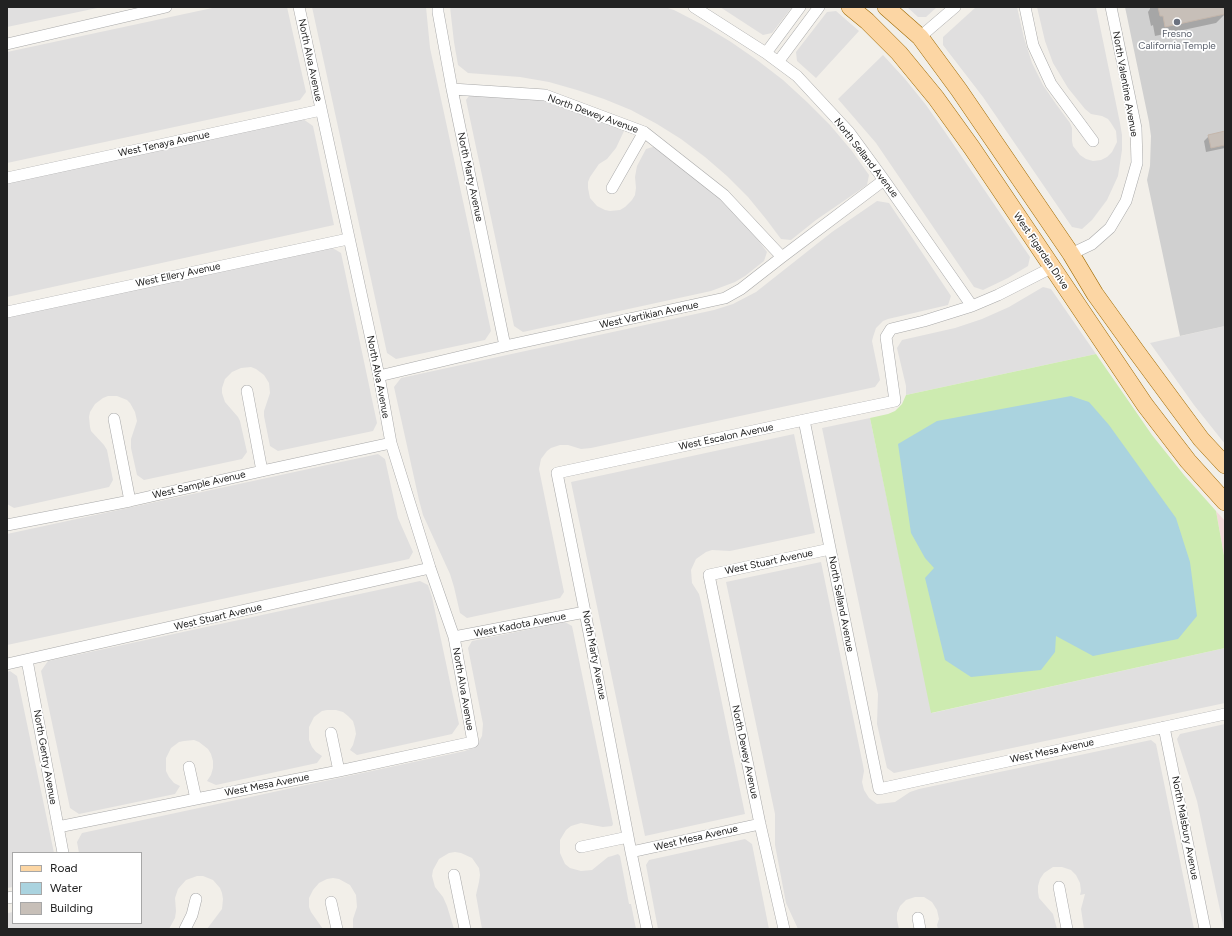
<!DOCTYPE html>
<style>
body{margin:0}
#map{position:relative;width:1232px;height:936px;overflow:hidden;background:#f2efe9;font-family:Figtree,sans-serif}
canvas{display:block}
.frame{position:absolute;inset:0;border:8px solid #222;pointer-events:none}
.legend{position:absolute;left:12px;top:852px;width:130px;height:72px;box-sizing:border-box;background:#fff;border:1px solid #a7a7a7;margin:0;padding:5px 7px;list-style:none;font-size:12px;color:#222}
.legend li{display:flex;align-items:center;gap:8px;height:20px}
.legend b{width:20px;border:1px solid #a7a7a7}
</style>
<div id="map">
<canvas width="1232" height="936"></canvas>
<div class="frame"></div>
<ul class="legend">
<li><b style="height:5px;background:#fcd6a4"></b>Road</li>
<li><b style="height:11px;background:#aad3df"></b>Water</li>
<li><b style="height:11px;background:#c7bfb8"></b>Building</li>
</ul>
</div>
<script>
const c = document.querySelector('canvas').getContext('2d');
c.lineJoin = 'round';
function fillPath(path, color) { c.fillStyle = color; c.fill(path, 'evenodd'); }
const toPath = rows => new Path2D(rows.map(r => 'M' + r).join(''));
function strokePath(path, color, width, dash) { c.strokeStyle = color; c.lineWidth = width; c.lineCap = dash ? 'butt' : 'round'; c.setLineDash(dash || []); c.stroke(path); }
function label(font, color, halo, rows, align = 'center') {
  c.font = font + ' Figtree,sans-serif'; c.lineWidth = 3.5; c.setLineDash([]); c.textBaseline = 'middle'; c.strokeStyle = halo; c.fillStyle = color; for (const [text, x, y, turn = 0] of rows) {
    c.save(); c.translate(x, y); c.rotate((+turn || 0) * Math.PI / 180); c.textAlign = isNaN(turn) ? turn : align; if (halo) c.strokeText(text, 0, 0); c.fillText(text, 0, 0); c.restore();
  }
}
fillPath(toPath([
 [7,7,102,7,7,27],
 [217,7,287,7,306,92,300,100,7,163,7,52],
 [312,7,426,7,430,48,491,331,485,340,396,359,387,353],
 [450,7,665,7,674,10,703,25,731,42,757,60,783,80,807,102,830,125,852,151,869,175,867,185,816,220,791,240,781,239,766,219,748,197,727,176,705,157,681,139,657,124,631,110,604,99,577,90,549,82,520,77,468,73,458,65,454,42],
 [720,7,792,7,772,33,763,35],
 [907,7,937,7,926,17,918,17],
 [976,7,1017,7,1024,38,1032,63,1043,85,1056,104,1070,123,1072,128,1072,141,1073,146,1080,155,1086,159,1093,161,1101,160,1107,157,1112,152,1117,142,1116,131,1111,123,1108,119,1102,116,1091,114,1085,109,1068,88,1053,63,1045,41,1037,7,1096,7,1120,123,1122,135,1122,150,1118,176,1107,200,1092,220,1082,229,1072,227,983,97,943,45,943,37],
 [836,11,859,31,816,78,797,61,796,52,827,12],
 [883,55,905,79,926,105,945,132,1030,257,1028,266,1008,278,983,290,974,287,876,143,838,99],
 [471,93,517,96,550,102,579,112,624,131,616,148,607,159,599,164,590,177,588,182,588,188,590,198,597,206,605,210,610,211,620,210,625,207,632,200,635,195,636,188,635,177,637,166,646,149,656,146,705,182,756,237,767,252,764,261,745,276,735,282,711,291,523,332,514,326,466,100],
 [303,119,313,126,334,225,7,297,7,183],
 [877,201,889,203,951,296,948,305,888,319,883,321,876,328,873,337,872,341,880,380,875,387,591,448,581,449,568,445,560,445,551,448,547,451,541,459,539,469,564,592,560,598,467,618,460,613,454,587,450,574,423,515,419,500,394,387,401,378,714,310,733,304,756,292,832,232],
 [331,247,341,253,377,423,373,431,278,451,270,446,264,416,264,411,270,393,269,383,264,375,256,369,251,367,241,368,232,372,225,379,222,388,222,393,225,402,238,417,240,421,247,452,242,459,144,480,137,475,131,448,131,439,137,421,135,412,130,403,127,400,117,396,108,396,103,398,95,404,90,412,89,417,90,427,91,431,104,445,107,450,113,480,109,487,14,508,7,504,7,317],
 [1043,287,1051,289,1096,354,906,395,906,386,897,348,902,340,955,328,982,319,1009,307],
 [1225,326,1225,444,1194,405,1150,343],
 [870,418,932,713,1225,648,1225,703,894,773,887,768,877,724,878,694,822,428],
 [794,434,815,533,730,551,712,550,706,552,696,559,691,570,692,583,699,594,701,602,745,814,645,836,571,482],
 [378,454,385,459,398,518,413,552,409,559,7,645,7,534],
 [821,562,863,765,864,771,862,782,864,790,869,798,877,804,887,803,895,802,910,792,919,789,1151,740,1156,744,1194,929,1084,929,1081,909,1085,894,1080,895,1081,891,1080,883,1076,875,1071,870,1062,867,1053,867,1044,873,1040,879,1038,886,1038,892,1039,898,1053,914,1057,929,938,929,937,925,939,919,937,910,932,902,924,897,915,897,906,900,900,906,897,913,897,920,899,929,798,929,786,903,775,845,775,814,726,582],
 [420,581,428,585,432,597,454,701,459,724,452,734,357,755,350,750,353,745,356,734,355,728,353,721,348,716,343,712,336,710,327,710,322,711,314,717,309,727,309,740,312,747,316,752,322,756,317,763,216,785,207,781,211,775,213,768,213,761,211,754,208,749,199,742,194,740,184,741,179,742,171,748,166,758,166,771,169,777,174,783,180,786,175,794,79,814,70,808,41,671,48,661],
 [565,622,572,626,613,824,612,826,603,827,581,823,571,826,566,830,560,840,560,853,565,864,570,868,581,871,592,870,608,857,612,856,618,854,620,856,629,904,631,904,636,929,482,929,476,895,479,882,480,875,479,868,472,858,461,853,455,852,449,853,439,859,433,870,432,876,435,887,443,897,447,906,454,929,353,929,353,919,357,907,356,895,350,885,339,879,333,878,327,879,319,883,313,890,309,898,309,907,311,912,323,929,207,929,222,909,223,899,222,893,220,888,213,880,203,876,197,876,186,880,178,889,175,898,176,911,175,918,169,929,7,929,7,915,8,913,13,912,13,923,141,923,141,853,79,853,77,842,82,833,465,751,472,748,477,745,482,736,483,724,468,648,472,641],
 [10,671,17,676,54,853,13,853,13,887,7,888,7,672],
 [1225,724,1225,929,1224,929,1197,801,1177,739,1180,734],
 [745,839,752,844,769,929,658,929,646,865,649,860]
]), '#e0dfdf');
fillPath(toPath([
 [1216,511,1225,521,1225,561]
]), '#f2dad9');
fillPath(toPath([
 [1125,7,1225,7,1225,326,1180,336,1147,180,1150,166,1151,136,1149,122]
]), '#d0d0d0');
fillPath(toPath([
 [1096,354,1152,435,1184,475,1216,511,1225,561,1225,648,931,713,870,418,888,414,895,411,902,404,906,395]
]), '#cdebb0');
fillPath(toPath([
 [1071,396,1089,402,1109,425,1176,518,1190,562,1197,616,1178,639,1093,656,1056,636,1055,652,1041,670,971,677,945,660,925,578,934,568,925,558,911,533,898,444,937,421]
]), '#aad3df');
fillPath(toPath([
 [1150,7,1225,7,1225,14,1216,23,1155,36,1153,25,1151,26,1148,12,1150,9],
 [1225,132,1225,148,1206,152,1204,141,1209,136]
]), '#0003');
const building = toPath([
 [1158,7,1225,7,1225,14,1165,27,1163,16,1160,16,1158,7],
 [1225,131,1225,145,1211,148,1208,135,1225,131]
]);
fillPath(building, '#c7bfb8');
strokePath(building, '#c4b6ab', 1);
const street = toPath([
 [438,7,438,12,452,89,505,346],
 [694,7,766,53,797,76,849,132,884,180,972,306],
 [1025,7,1033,45,1051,84,1093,141],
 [920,37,955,7],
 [7,44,166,7],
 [766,53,800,7],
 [778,62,819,7],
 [452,89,545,95,644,132,724,195,782,257],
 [7,178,321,110],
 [612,188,644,132],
 [1071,254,1092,244,1110,228,1126,201,1137,163,1136,128,1111,7],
 [7,312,348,239],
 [379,376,505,346,725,298,741,289,782,257,884,180],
 [247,391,262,471],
 [114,419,130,501],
 [804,420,879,789,1225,714],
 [7,525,130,501,262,471,391,443],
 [454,637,585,612],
 [27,660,63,853],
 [7,664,430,568],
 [1164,727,1205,929],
 [331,733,339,771],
 [189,767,196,799],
 [58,827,196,799,339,771,473,742,454,637,430,568,391,443,379,376,299,7],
 [581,847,628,837],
 [631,852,760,824],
 [454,875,465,929],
 [1059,887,1067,929],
 [7,898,13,897],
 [331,902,337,929],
 [918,918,920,929],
 [185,929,192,915,196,899],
 [647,929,631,852,585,612,557,473,804,420,895,401,886,337,891,329,924,321,972,306,998,295,1053,267],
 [784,929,760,824,709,575,830,549]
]);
const primary = toPath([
 [850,7,867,21,899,53,936,98,972,148,1145,405,1188,461,1225,502],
 [886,7,920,37,959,90,1071,254,1095,294,1136,351,1201,439,1225,465]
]);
strokePath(street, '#a9a9a9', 12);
strokePath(primary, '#a06b00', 18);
strokePath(street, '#fff', 11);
strokePath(primary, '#fcd6a4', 17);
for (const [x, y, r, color] of [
 [1177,22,4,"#6b7280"]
]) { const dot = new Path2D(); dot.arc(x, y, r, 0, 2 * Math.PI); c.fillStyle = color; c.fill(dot); strokePath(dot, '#fff', 1.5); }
label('10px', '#5b616d', '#fff', [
 ["Fresno",1177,34],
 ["California Temple",1177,46]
]);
label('10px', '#222', '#fff', [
 ["North Alva Avenue",310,60,78],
 ["North Valentine Avenue",1125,84,80],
 ["North Dewey Avenue",593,114,20],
 ["West Tenaya Avenue",164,144,-12],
 ["North Selland Avenue",866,158,52],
 ["North Marty Avenue",470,177,78],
 ["West Figarden Drive",1041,251,56],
 ["West Ellery Avenue",178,275,-12],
 ["West Vartikian Avenue",649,315,-12],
 ["North Alva Avenue",378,377,79],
 ["West Escalon Avenue",726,437,-12],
 ["West Sample Avenue",199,485,-13],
 ["West Stuart Avenue",769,562,-12],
 ["North Selland Avenue",841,604,79],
 ["West Stuart Avenue",218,617,-13],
 ["West Kadota Avenue",520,625,-11],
 ["North Marty Avenue",594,655,79],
 ["North Alva Avenue",463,689,80],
 ["West Mesa Avenue",1052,751,-12],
 ["North Dewey Avenue",745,752,78],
 ["North Gentry Avenue",45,757,80],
 ["West Mesa Avenue",267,785,-11],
 ["North Malsbury Avenue",1185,828,79],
 ["West Mesa Avenue",696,838,-13]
]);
</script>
